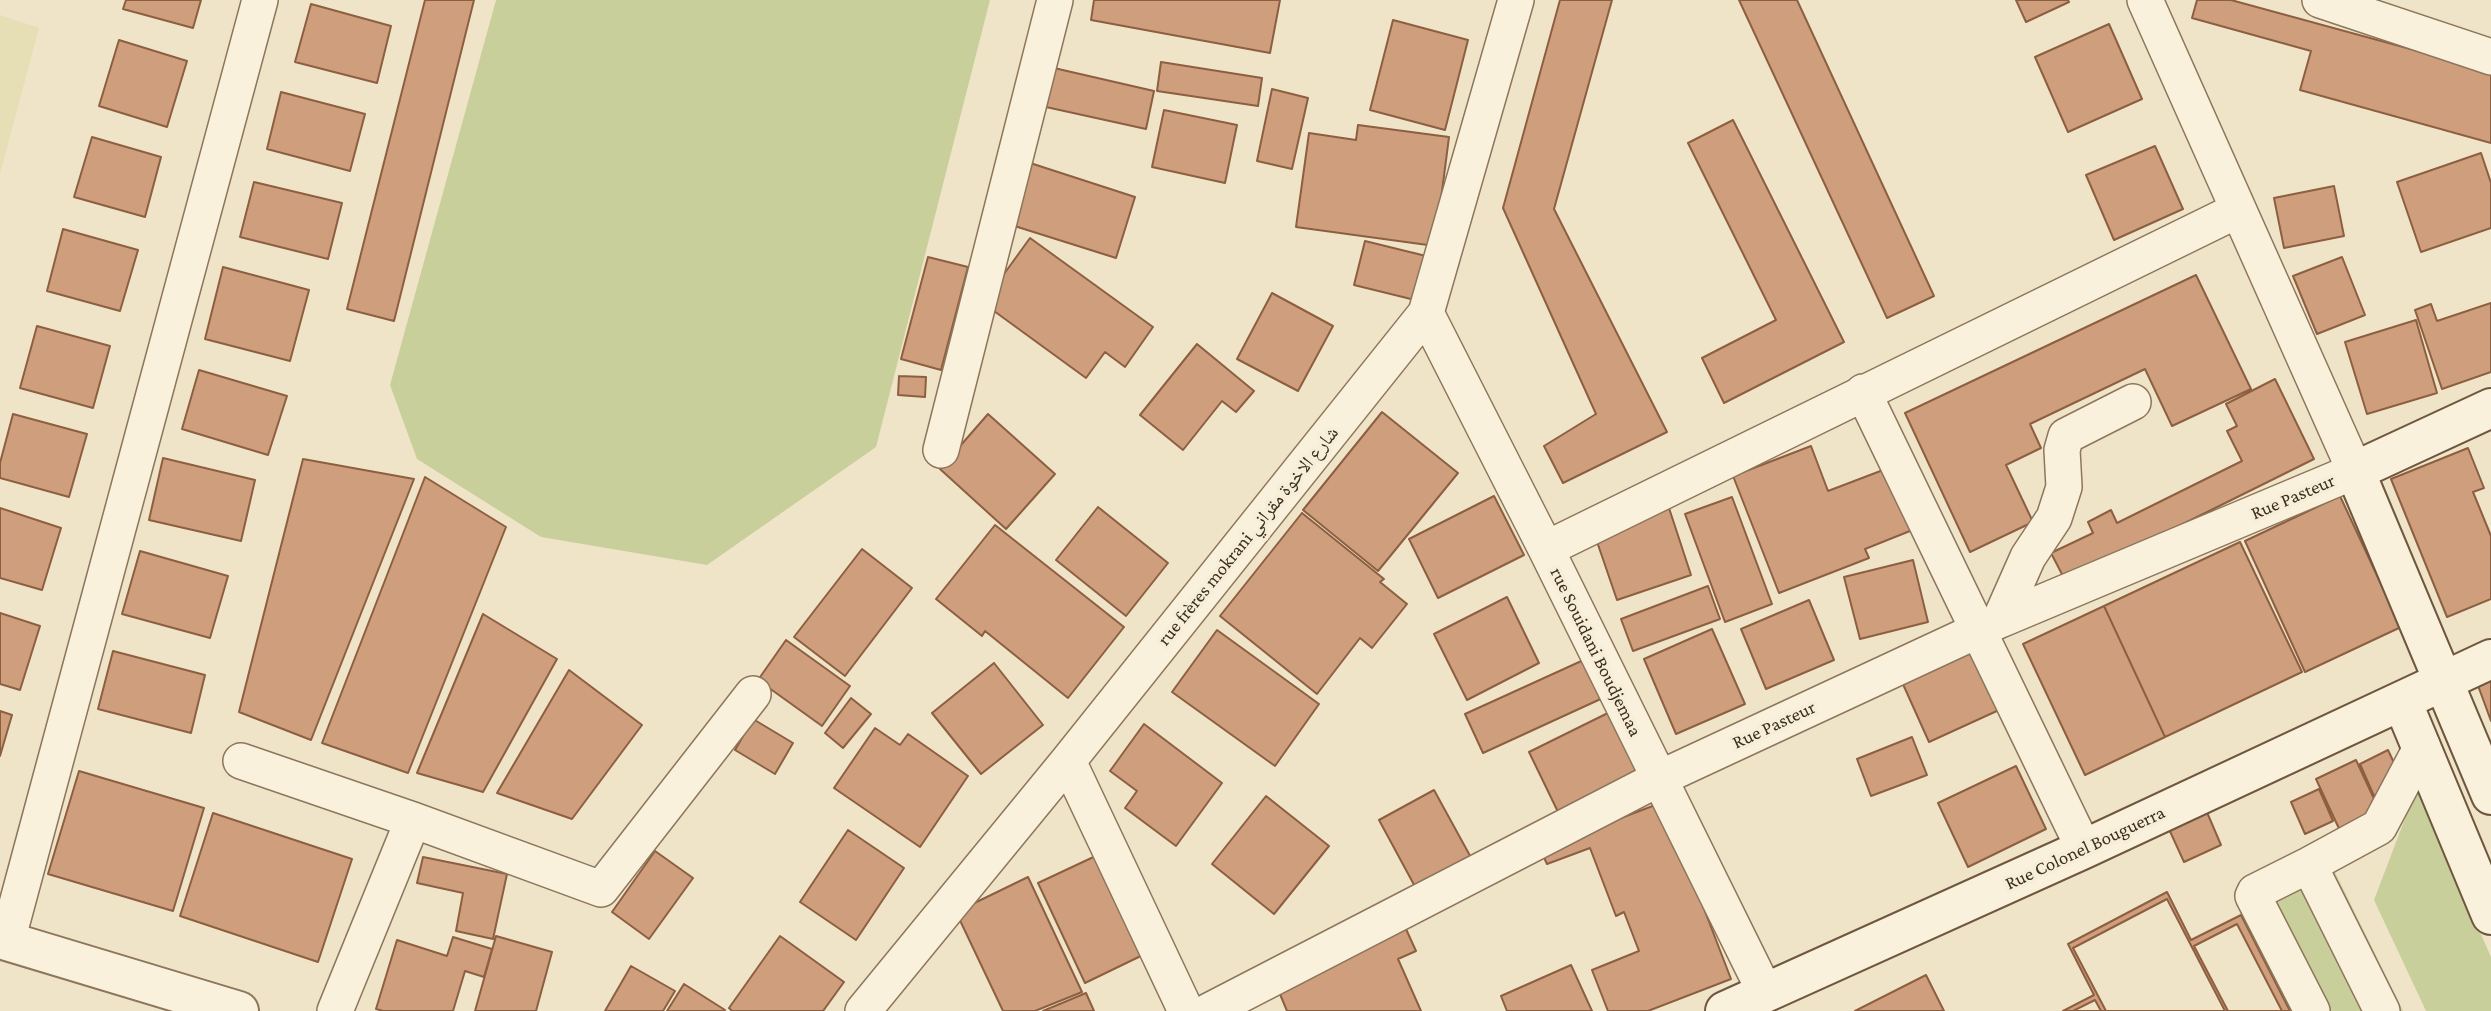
<!DOCTYPE html>
<meta charset="utf-8">
<style>
body{margin:0}
canvas{display:block;background:#f0e4c8}
</style>
<canvas width="2491" height="1011"></canvas>
<script>
const c = document.querySelector('canvas').getContext('2d');
c.lineJoin = 'round';
function fillPath(path, color) { c.fillStyle = color; c.fill(path, 'evenodd'); }
const toPath = rows => new Path2D(rows.map(r => 'M' + r).join(''));
function strokePath(path, color, width, dash) { c.strokeStyle = color; c.lineWidth = width; c.lineCap = dash ? 'butt' : 'round'; c.setLineDash(dash || []); c.stroke(path); }
function label(font, color, halo, rows, align = 'center') {
  c.font = font + ' "Crimson Pro","Noto Naskh Arabic",serif'; c.lineWidth = 7; c.setLineDash([]); c.textBaseline = 'middle'; c.strokeStyle = halo; c.fillStyle = color; for (const [text, x, y, turn = 0] of rows) {
    c.save(); c.translate(x, y); c.rotate((+turn || 0) * Math.PI / 180); c.textAlign = isNaN(turn) ? turn : align; if (halo) c.strokeText(text, 0, 0); c.fillText(text, 0, 0); c.restore();
  }
}
fillPath(toPath([
 [0,15,39,28,0,174]
]), '#e6deb5');
fillPath(toPath([
 [496,0,990,0,876,447,707,565,541,537,417,459,390,385],
 [2417,787,2491,957,2491,1011,2426,1011,2374,900],
 [2331,864,2403,1011,2317,1011,2268,898]
]), '#c9cf9b');
const building = toPath([
 [126,0,201,0,193,28,123,9,126,0],
 [425,0,474,0,394,321,347,309,425,0],
 [1094,0,1280,0,1270,53,1091,20,1094,0],
 [1560,0,1612,0,1554,209,1667,432,1563,483,1544,446,1596,414,1503,208,1560,0],
 [1739,0,1797,0,1934,296,1887,318,1739,0],
 [2016,0,2068,0,2069,2,2026,22,2016,0],
 [2197,0,2231,0,2491,71,2491,143,2300,90,2311,51,2192,18,2197,0],
 [311,4,391,26,377,83,295,62,311,4],
 [1393,20,1468,40,1445,130,1370,110,1393,20],
 [2109,24,2142,99,2068,132,2035,57,2109,24],
 [119,40,187,61,167,127,99,106,119,40],
 [1161,62,1262,78,1258,106,1157,91,1161,62],
 [1054,68,1154,91,1146,129,1046,107,1054,68],
 [1272,89,1308,98,1292,169,1257,161,1272,89],
 [281,92,365,114,350,171,267,149,281,92],
 [1164,110,1237,125,1225,183,1152,167,1164,110],
 [1733,120,1844,342,1724,403,1702,358,1776,320,1688,143,1733,120],
 [1358,125,1449,137,1435,246,1296,227,1309,133,1356,140,1358,125],
 [92,137,161,157,145,217,74,197,92,137],
 [2155,146,2183,209,2114,240,2086,175,2155,146],
 [2481,153,2491,183,2491,228,2421,252,2397,182,2481,153],
 [1024,161,1135,197,1116,258,1005,223,1024,161],
 [254,182,342,203,328,259,240,237,254,182],
 [2334,186,2344,236,2284,248,2274,198,2334,186],
 [63,229,138,250,120,311,47,291,63,229],
 [1030,238,1153,327,1125,367,1105,352,1086,378,983,303,1030,238],
 [1365,241,1426,256,1415,300,1354,285,1365,241],
 [928,257,968,267,941,370,901,359,928,257],
 [2342,257,2365,315,2317,334,2293,276,2342,257],
 [223,267,309,290,290,361,205,339,223,267],
 [2196,275,2251,389,2172,426,2145,369,2030,424,2041,448,2006,465,2033,522,1970,552,1905,413,2196,275],
 [1272,293,1333,326,1298,391,1237,359,1272,293],
 [2491,303,2491,372,2442,389,2415,310,2431,304,2437,321,2491,303],
 [2416,320,2437,393,2367,414,2345,342,2416,320],
 [37,326,110,346,93,408,20,388,37,326],
 [1197,344,1254,391,1236,412,1222,401,1183,450,1140,415,1197,344],
 [199,370,287,396,268,455,182,429,199,370],
 [899,376,926,377,925,397,898,395,899,376],
 [2275,379,2314,459,2066,582,2051,553,2093,533,2088,522,2111,510,2117,523,2242,461,2227,431,2237,426,2226,404,2275,379],
 [1382,412,1458,473,1378,571,1303,510,1382,412],
 [13,414,87,434,69,497,0,478,0,463,13,414],
 [988,414,1055,474,1006,529,940,469,988,414],
 [1811,446,1828,491,1891,467,1915,529,1865,549,1869,558,1779,593,1733,476,1811,446],
 [2468,448,2484,488,2473,492,2491,536,2491,599,2447,617,2391,479,2468,448],
 [163,458,255,480,241,541,149,520,163,458],
 [303,459,414,479,311,740,239,712,303,459],
 [425,477,506,527,408,773,322,743,425,477],
 [1494,496,1524,555,1438,598,1409,539,1494,496],
 [2340,496,2401,627,2305,672,2245,541,2340,496],
 [1732,497,1772,604,1725,622,1685,514,1732,497],
 [1098,507,1168,563,1126,616,1056,560,1098,507],
 [0,508,61,528,42,590,0,578,0,508],
 [1669,508,1691,575,1617,600,1594,533,1669,508],
 [1302,513,1384,579,1380,582,1407,604,1372,648,1360,638,1317,694,1220,616,1302,513],
 [995,525,1124,627,1068,698,985,631,982,636,936,599,995,525],
 [2240,542,2302,672,2165,737,2104,606,2240,542],
 [862,549,912,588,845,676,794,637,862,549],
 [140,551,228,576,210,638,122,614,140,551],
 [1913,560,1928,622,1860,639,1844,577,1913,560],
 [1708,586,1720,619,1633,651,1621,619,1708,586],
 [1507,597,1539,663,1467,700,1434,634,1507,597],
 [1809,600,1834,660,1766,689,1741,629,1809,600],
 [2104,606,2165,737,2085,775,2023,644,2104,606],
 [0,613,40,626,20,690,0,684,0,613],
 [483,614,557,659,483,792,417,773,483,614],
 [1712,629,1745,704,1676,734,1644,659,1712,629],
 [1217,630,1319,704,1275,766,1172,692,1217,630],
 [786,640,850,686,822,726,758,680,786,640],
 [1972,650,1999,710,1929,742,1902,682,1972,650],
 [113,651,205,675,191,733,98,709,113,651],
 [1588,658,1605,697,1483,753,1465,714,1588,658],
 [994,663,1043,725,981,774,932,713,994,663],
 [2491,665,2491,721,2473,672,2491,665],
 [569,670,642,725,572,819,497,793,569,670],
 [851,698,871,714,843,748,825,733,851,698],
 [1614,710,1644,772,1559,814,1529,752,1614,710],
 [0,711,12,715,0,756,0,711],
 [753,719,793,743,775,774,735,750,753,719],
 [1144,724,1222,783,1176,846,1125,808,1137,791,1110,771,1144,724],
 [875,728,900,745,908,734,968,776,920,847,834,788,875,728],
 [1912,737,1927,775,1871,796,1857,759,1912,737],
 [2388,750,2403,782,2374,796,2360,764,2388,750],
 [2356,760,2382,816,2342,835,2316,779,2356,760],
 [2016,766,2046,829,1968,867,1938,803,2016,766],
 [79,771,204,808,173,911,48,874,79,771],
 [2319,789,2333,821,2305,834,2291,802,2319,789],
 [1434,790,1474,863,1419,894,1379,820,1434,790],
 [1266,796,1329,846,1274,914,1212,864,1266,796],
 [1663,802,1731,979,1648,1011,1608,1011,1592,970,1639,951,1624,912,1616,916,1590,848,1547,864,1540,849,1663,802],
 [2206,810,2221,845,2184,862,2168,827,2206,810],
 [213,813,352,859,318,962,180,916,213,813],
 [848,830,904,868,856,940,800,902,848,830],
 [655,851,693,878,649,939,612,912,655,851],
 [1102,853,1149,952,1085,983,1038,883,1102,853],
 [423,857,507,874,493,939,456,931,463,893,417,883,423,857],
 [1028,877,1082,992,1035,1011,1003,1011,956,912,1028,877],
 [2167,892,2191,940,2241,915,2290,1011,2063,1011,2094,995,2068,944,2167,892],
 [2167,899,2225,1011,2106,1011,2073,948,2167,899],
 [2237,924,2282,1011,2228,1011,2194,946,2237,924],
 [1406,929,1416,951,1398,959,1421,1011,1287,1011,1277,987,1406,929],
 [496,936,552,952,536,1011,475,1011,496,936],
 [780,936,844,982,823,1011,732,1011,729,1008,780,936],
 [453,937,492,949,484,977,465,971,453,1011,383,1011,376,1009,397,940,447,956,453,937],
 [1571,965,1592,1011,1507,1011,1501,996,1571,965],
 [631,966,675,991,663,1011,605,1011,631,966],
 [1926,975,1944,1011,1855,1011,1926,975],
 [684,984,725,1010,724,1011,667,1011,684,984],
 [1086,993,1094,1011,1043,1011,1086,993],
 [2095,1000,2101,1011,2073,1011,2095,1000]
]);
fillPath(building, '#cf9f7d');
strokePath(building, '#8d5f41', 2);
const minor = toPath([
 [2320,0,2491,57],
 [1426,313,1546,549,1765,992],
 [1863,392,2084,849],
 [941,450,1055,0],
 [1546,549,2238,210],
 [2000,620,2028,557,2054,518,2064,487,2062,450,2066,436,2133,402],
 [241,761,413,820,601,889,753,694],
 [1068,761,1186,1011],
 [2309,865,2382,1011],
 [7,941,260,0],
 [335,1011,413,820],
 [863,1011,1068,761,1426,313,1516,0],
 [1209,1011,1658,779,2000,620,2355,471,2145,0],
 [2312,1011,2253,896,2255,892,2309,865,2379,827,2422,746]
]);
const tertiary = toPath([
 [0,939,239,1011]
]);
const secondary = toPath([
 [2491,408,2355,471,2491,795],
 [2402,701,2491,915],
 [1725,1011,2084,849,2491,659]
]);
strokePath(minor, '#8d765c', 38);
strokePath(tertiary, '#8d765c', 42);
strokePath(secondary, '#6f573f', 42);
strokePath(minor, '#faf1dc', 35);
strokePath(tertiary, '#faf1dc', 38);
strokePath(secondary, '#faf1dc', 38);
label('19px', '#3d2e20', '#f7eed8', [
 ["Rue Pasteur",2293,497,-23],
 ["rue frères mokrani شارع الاخوة مقراني",1248,536,-51],
 ["rue Souidani Boudjemaa",1596,652,64],
 ["Rue Pasteur",1774,725,-25],
 ["Rue Colonel Bouguerra",2085,848,-25]
]);
</script>
